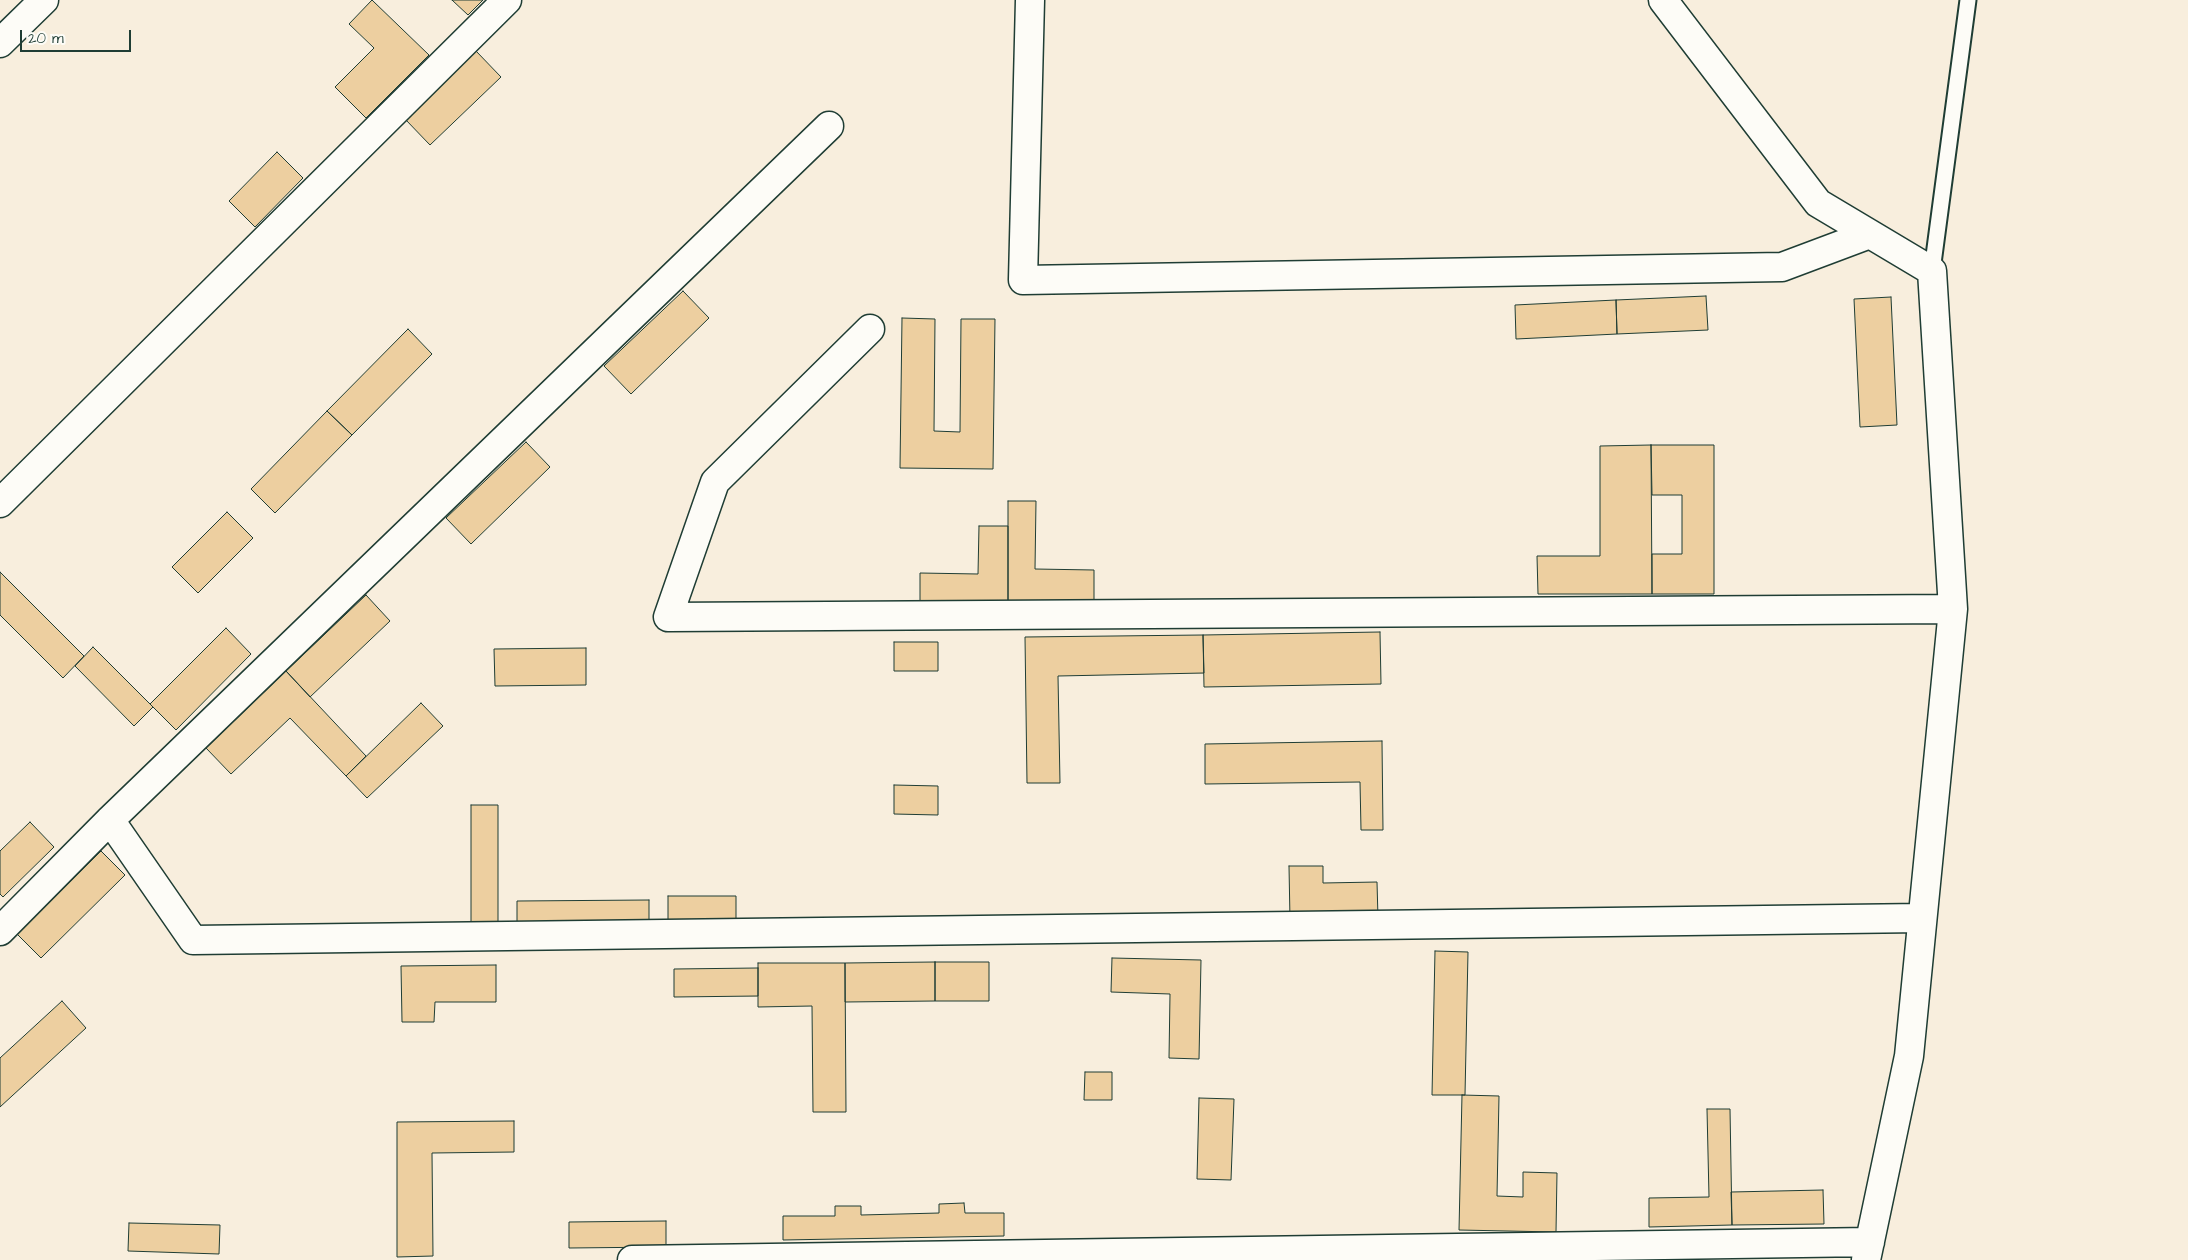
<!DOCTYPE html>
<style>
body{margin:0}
#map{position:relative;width:2188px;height:1260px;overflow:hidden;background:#f8eedd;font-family:"Architects Daughter",sans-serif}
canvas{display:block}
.scale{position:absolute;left:20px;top:30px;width:111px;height:22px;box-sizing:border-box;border:2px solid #1f3d34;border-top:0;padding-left:6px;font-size:15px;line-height:18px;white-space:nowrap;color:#1f3d34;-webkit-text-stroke:4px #fdfcf7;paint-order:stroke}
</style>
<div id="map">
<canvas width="2188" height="1260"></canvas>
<div class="scale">20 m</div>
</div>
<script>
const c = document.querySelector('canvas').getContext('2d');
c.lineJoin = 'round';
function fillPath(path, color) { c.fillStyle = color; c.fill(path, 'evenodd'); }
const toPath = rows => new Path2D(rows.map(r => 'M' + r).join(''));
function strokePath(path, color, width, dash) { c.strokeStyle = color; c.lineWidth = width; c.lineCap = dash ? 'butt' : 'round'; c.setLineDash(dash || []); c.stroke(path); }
const building = toPath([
 [372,0,429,55,366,118,335,87,374,48,349,24,372,0],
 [452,0,483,0,468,15,452,0],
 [476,51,501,77,430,145,405,119,476,51],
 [277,152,303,178,255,227,229,201,277,152],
 [683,291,709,318,631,394,604,366,683,291],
 [1706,296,1708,330,1617,334,1616,300,1706,296],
 [1891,297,1897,425,1860,427,1854,299,1891,297],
 [1616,300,1617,334,1516,339,1515,305,1616,300],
 [902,318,935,319,934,431,960,432,961,319,995,319,993,469,900,468,902,318],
 [408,329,432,354,352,435,327,411,408,329],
 [327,411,352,435,275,513,251,489,327,411],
 [526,442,550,467,471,544,446,518,526,442],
 [1651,445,1714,445,1714,594,1652,594,1652,554,1682,554,1682,495,1652,495,1651,445],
 [1651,445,1652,594,1538,594,1537,556,1600,556,1600,446,1651,445],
 [1008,501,1036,501,1035,569,1094,570,1094,605,1008,604,1008,501],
 [227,512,253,538,198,593,172,567,227,512],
 [979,526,1008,526,1008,604,920,603,920,573,978,574,979,526],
 [0,572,84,656,63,678,0,615,0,572],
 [366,595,390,621,310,697,286,671,366,595],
 [226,628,251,654,176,730,150,704,226,628],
 [1380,632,1381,684,1204,687,1203,635,1380,632],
 [1203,635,1204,673,1058,676,1060,783,1027,783,1025,637,1203,635],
 [894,642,938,642,938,671,894,671,894,642],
 [93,647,153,707,134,726,75,666,93,647],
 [586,648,586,685,495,686,494,649,586,648],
 [286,671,366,756,346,776,290,718,231,774,206,748,286,671],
 [421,703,443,726,367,798,346,776,421,703],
 [1382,741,1383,830,1361,830,1360,782,1205,784,1205,744,1382,741],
 [894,785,938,786,938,815,894,814,894,785],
 [471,805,498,805,498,929,471,929,471,805],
 [30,822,54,847,3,897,0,894,0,851,30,822],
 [101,851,125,875,41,958,17,934,101,851],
 [1289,866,1323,866,1323,883,1377,882,1378,918,1290,920,1289,866],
 [668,896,736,896,736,926,668,926,668,896],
 [649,900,649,928,517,929,517,901,649,900],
 [1435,951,1468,952,1465,1095,1432,1095,1435,951],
 [1112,958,1201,960,1199,1059,1169,1058,1170,994,1111,992,1112,958],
 [935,962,989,962,989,1001,935,1001,935,962],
 [935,962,935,1001,845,1002,845,963,935,962],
 [758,963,845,963,846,1112,813,1112,812,1006,758,1007,758,963],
 [496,965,496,1002,435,1002,434,1022,402,1022,401,966,496,965],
 [758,968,758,996,674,997,674,969,758,968],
 [62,1001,86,1028,0,1107,0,1058,62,1001],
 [1085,1072,1112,1072,1112,1100,1084,1100,1085,1072],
 [1462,1095,1499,1096,1497,1196,1523,1197,1523,1172,1557,1173,1556,1232,1459,1230,1462,1095],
 [1199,1098,1234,1099,1231,1180,1197,1179,1199,1098],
 [1707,1109,1730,1109,1732,1225,1649,1227,1649,1198,1709,1197,1707,1109],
 [514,1121,514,1152,432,1153,433,1256,397,1257,397,1122,514,1121],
 [1823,1190,1824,1224,1732,1225,1731,1192,1823,1190],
 [964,1203,965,1213,1004,1213,1004,1236,783,1240,783,1216,835,1216,835,1206,861,1206,861,1215,939,1213,939,1204,964,1203],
 [666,1221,666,1247,569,1248,569,1222,666,1221],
 [129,1223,220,1225,219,1254,128,1251,129,1223]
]);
fillPath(building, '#edcfa0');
strokePath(building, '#1f3d34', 1);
const lane = toPath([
 [1932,271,1968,0]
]);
const street = toPath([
 [1030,0,1023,280,1782,267,1870,234],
 [1663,0,1818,203,1932,271,1953,609,1909,1056,1866,1260],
 [0,43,44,0],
 [870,329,715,482,668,617,1953,609],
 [0,503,507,0],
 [110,820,193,940,1922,918],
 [0,931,110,820,829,126],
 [632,1260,1870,1242]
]);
strokePath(lane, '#1f3d34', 19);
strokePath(street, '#1f3d34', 31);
strokePath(lane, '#fdfcf7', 15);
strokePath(street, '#fdfcf7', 28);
</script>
